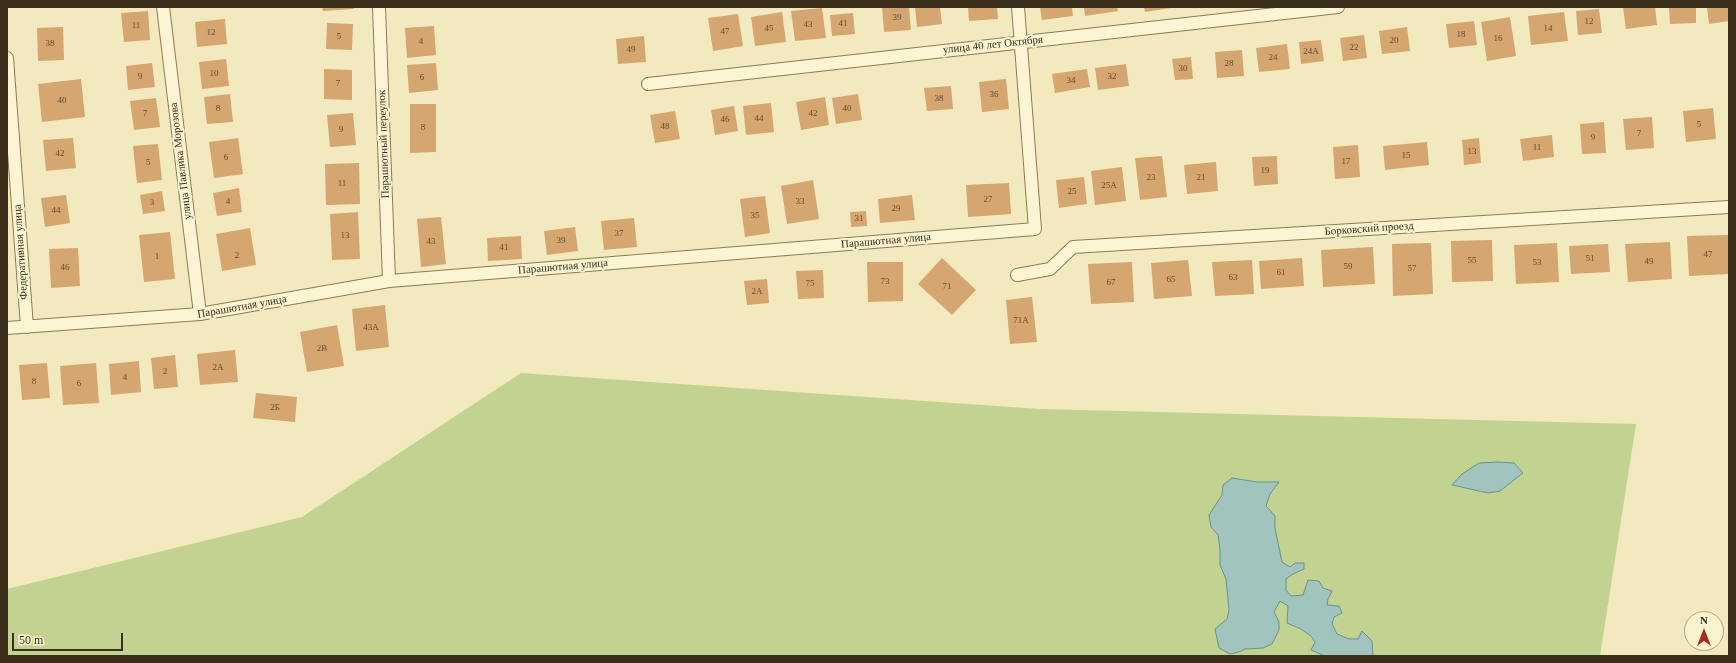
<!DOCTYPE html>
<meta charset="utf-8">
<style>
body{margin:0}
#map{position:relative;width:1736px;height:663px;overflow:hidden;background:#f3e9be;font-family:"Times New Roman",serif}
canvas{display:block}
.frame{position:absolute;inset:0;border:8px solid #3b2e1b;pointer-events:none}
.north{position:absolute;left:1684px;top:611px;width:40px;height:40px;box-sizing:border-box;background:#f9f2cf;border:1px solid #ada487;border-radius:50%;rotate:0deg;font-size:11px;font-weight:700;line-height:16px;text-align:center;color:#3b2e1b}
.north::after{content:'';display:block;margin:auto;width:14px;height:18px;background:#a32d1e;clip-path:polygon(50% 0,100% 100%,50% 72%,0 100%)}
.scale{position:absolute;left:12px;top:633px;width:111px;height:18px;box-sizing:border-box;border:2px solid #3b2e1b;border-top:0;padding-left:5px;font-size:12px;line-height:14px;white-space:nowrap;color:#3b2e1b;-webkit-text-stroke:3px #f9f2cf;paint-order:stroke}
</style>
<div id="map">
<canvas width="1736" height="663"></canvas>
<div class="frame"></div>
<div class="north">N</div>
<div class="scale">50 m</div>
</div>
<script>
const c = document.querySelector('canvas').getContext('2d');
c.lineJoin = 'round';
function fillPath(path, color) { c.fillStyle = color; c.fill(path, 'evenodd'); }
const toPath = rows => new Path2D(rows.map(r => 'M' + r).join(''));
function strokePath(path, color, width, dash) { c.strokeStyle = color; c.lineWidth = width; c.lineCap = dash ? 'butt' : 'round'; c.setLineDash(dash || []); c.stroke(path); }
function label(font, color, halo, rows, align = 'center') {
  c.font = font + ' "Times New Roman",serif'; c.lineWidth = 4; c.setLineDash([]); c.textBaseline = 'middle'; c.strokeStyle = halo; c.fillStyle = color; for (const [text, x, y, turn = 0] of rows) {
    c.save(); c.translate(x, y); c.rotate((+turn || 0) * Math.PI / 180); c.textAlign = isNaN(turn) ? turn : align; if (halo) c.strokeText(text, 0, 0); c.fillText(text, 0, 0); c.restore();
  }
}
fillPath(toPath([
 [521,373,1040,409,1636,424,1600,656,7,656,7,589,302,517]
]), '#c2d291');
const water = toPath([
 [1498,462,1514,463,1523,473,1500,491,1488,493,1452,485,1462,474,1479,463,1498,462],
 [1232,478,1257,482,1279,482,1270,494,1266,506,1275,516,1275,528,1282,562,1290,567,1295,563,1304,563,1304,569,1293,574,1286,579,1286,590,1291,596,1303,595,1308,580,1319,581,1323,588,1332,591,1328,599,1327,605,1339,606,1342,613,1334,617,1332,624,1337,634,1349,639,1358,639,1362,631,1372,641,1373,656,1325,656,1311,650,1315,642,1311,636,1301,629,1287,623,1288,606,1280,601,1274,612,1279,622,1279,630,1272,644,1263,648,1245,649,1239,652,1230,654,1219,648,1215,629,1227,619,1229,610,1226,579,1220,565,1220,549,1218,535,1211,527,1209,515,1222,495,1223,485,1232,478]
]);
fillPath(water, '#a2c4be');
strokePath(water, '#68938e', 1);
fillPath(toPath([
 [322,7,354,7,354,9,323,11],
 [882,7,909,7,911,30,884,32],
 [915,7,940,7,942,24,917,27],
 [968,7,997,7,998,19,969,21],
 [1040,7,1072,7,1073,16,1042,20],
 [1084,7,1117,7,1118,11,1085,16],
 [1144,7,1171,7,1171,8,1145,12],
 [1623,7,1655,7,1657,25,1626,29],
 [1669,7,1696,7,1696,23,1670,24],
 [1707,7,1729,7,1729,21,1709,24],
 [822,8,826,38,795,41,791,11],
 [1599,9,1602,33,1578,35,1576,11],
 [148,11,150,40,124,42,121,13],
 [782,12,786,42,755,46,751,17],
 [1564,12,1568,41,1531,45,1528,16],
 [853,13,855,34,832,36,830,15],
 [738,14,743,46,713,51,708,18],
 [1510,17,1516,56,1487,61,1481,22],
 [225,19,227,44,197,47,195,22],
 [1474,21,1477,45,1449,48,1446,24],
 [327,23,353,24,352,50,326,49],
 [434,26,436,55,407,58,405,28],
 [63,27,64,60,38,61,37,28],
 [1407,27,1410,51,1382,54,1379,31],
 [1364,35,1367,58,1343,61,1340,38],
 [644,36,646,62,618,64,616,39],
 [1321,40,1324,61,1301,64,1299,42],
 [1287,44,1290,69,1259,72,1256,48],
 [1242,50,1244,76,1217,78,1215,52],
 [1191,57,1193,79,1175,80,1172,59],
 [226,59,229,86,202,89,199,62],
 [152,63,155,87,128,90,126,66],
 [436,63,438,90,409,93,407,65],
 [1126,64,1129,86,1098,90,1095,68],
 [324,69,352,70,352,100,324,99],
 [1087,69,1090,87,1055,93,1052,74],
 [81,79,85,117,42,122,38,84],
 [1006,79,1009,109,982,112,979,82],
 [951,86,953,109,927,111,924,88],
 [230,94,233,122,207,124,204,97],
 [858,94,862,120,836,124,832,98],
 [825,97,829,125,801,130,796,102],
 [156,98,160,127,134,130,130,101],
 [771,103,774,132,746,135,743,106],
 [410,104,436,104,436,152,410,153],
 [734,106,738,131,715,135,711,110],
 [1713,108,1716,139,1686,142,1683,111],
 [675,111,680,139,655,143,650,115],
 [353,113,356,145,330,147,327,115],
 [1652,117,1654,148,1626,150,1623,119],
 [1604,122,1606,153,1582,154,1580,124],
 [1552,135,1554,157,1523,161,1520,139],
 [73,138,76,168,46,171,43,140],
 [238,138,243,174,214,178,209,142],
 [1479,138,1481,163,1464,165,1462,140],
 [1427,142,1429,165,1385,170,1383,146],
 [158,144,162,180,137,183,133,146],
 [1358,145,1360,177,1335,179,1333,147],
 [1162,156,1167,197,1140,200,1135,158],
 [1277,156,1278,184,1254,186,1252,157],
 [1216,162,1218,191,1187,194,1184,165],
 [359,163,360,204,326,205,325,164],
 [1122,167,1126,201,1095,205,1091,171],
 [1084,177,1087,204,1059,208,1056,180],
 [813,180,819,219,787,224,781,186],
 [1009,183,1011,214,968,217,966,185],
 [239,188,242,212,217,216,213,193],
 [162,191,165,211,143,214,140,195],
 [66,195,70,223,45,227,41,198],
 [912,195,915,220,880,223,878,199],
 [765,196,770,233,745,237,740,199],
 [866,211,867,226,851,227,850,212],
 [358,212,360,259,332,260,330,214],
 [441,217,446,264,421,267,417,219],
 [634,218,637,247,604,250,601,221],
 [575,227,578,251,547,255,544,231],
 [250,228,256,265,222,271,216,234],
 [170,232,175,279,144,282,139,235],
 [1729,235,1729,274,1689,276,1687,236],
 [521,236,522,259,488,261,487,238],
 [1492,240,1493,281,1452,282,1451,241],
 [1670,242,1672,279,1628,282,1625,244],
 [1431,243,1433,294,1393,296,1392,244],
 [1557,243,1559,282,1516,284,1514,245],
 [1608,244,1610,272,1571,274,1569,246],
 [1373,247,1375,284,1323,287,1321,250],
 [78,248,80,286,51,288,49,249],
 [942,258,976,290,952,315,918,284],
 [1302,258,1304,286,1261,289,1259,261],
 [1188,260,1192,296,1154,299,1151,263],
 [1252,260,1254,294,1215,296,1212,262],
 [867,262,903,262,903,301,868,302],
 [1132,262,1134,302,1091,304,1088,264],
 [823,270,824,298,798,299,796,271],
 [767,279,769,303,747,305,744,281],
 [1032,297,1037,342,1010,344,1006,300],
 [385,305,389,347,356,351,352,309],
 [337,325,344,366,307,372,300,332],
 [235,350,238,382,200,385,197,354],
 [175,355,178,387,154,389,151,358],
 [139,361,141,392,111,395,109,364],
 [47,363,50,398,22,400,19,365],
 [96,363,99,403,63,405,60,366],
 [256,393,297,397,295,422,253,418]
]), '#d5a670');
const street = toPath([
 [163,7,200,314],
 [379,7,389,281],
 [7,58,27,327],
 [648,84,1338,7],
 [1017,275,1050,269,1073,247,1729,207],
 [7,328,200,314,389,281,1035,229,1018,7]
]);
strokePath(street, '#8d7a55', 14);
strokePath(street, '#fcf5d3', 12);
label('9px', '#624c30', null, [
 ["39",897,18],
 ["12",1589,22],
 ["41",843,24],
 ["43",808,25],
 ["11",136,26],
 ["45",769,29],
 ["14",1548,29],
 ["47",725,32],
 ["12",211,33],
 ["18",1461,35],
 ["5",339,37],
 ["16",1498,39],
 ["20",1394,41],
 ["4",421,42],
 ["38",50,44],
 ["22",1354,48],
 ["49",631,50],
 ["24А",1311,52],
 ["24",1273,58],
 ["28",1229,64],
 ["30",1183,69],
 ["10",214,74],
 ["9",140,77],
 ["32",1112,77],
 ["6",422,78],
 ["34",1071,81],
 ["7",338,84],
 ["36",994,95],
 ["38",939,99],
 ["40",62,101],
 ["8",218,109],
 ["40",847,109],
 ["7",145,114],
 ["42",813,114],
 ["44",759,119],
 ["46",725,120],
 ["5",1699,125],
 ["48",665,127],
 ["8",423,128],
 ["9",341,130],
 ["7",1639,134],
 ["9",1593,138],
 ["11",1537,148],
 ["13",1472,152],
 ["42",60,154],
 ["15",1406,156],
 ["6",226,158],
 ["17",1346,162],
 ["5",148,163],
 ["19",1265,171],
 ["23",1151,178],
 ["21",1201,178],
 ["11",342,184],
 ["25А",1109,186],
 ["25",1072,192],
 ["27",988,200],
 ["4",228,202],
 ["33",800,202],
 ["3",152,203],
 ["29",896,209],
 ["44",56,211],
 ["35",755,216],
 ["31",859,219],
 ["37",619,234],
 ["13",345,236],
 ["39",561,241],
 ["43",431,242],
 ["41",504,248],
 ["47",1708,255],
 ["2",237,256],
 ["1",157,257],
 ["51",1590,259],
 ["55",1472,261],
 ["49",1649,262],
 ["53",1537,263],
 ["59",1348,267],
 ["46",65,268],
 ["57",1412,269],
 ["61",1281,273],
 ["63",1233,278],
 ["65",1171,280],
 ["73",885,282],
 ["67",1111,283],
 ["75",810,284],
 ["71",947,287],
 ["2А",757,292],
 ["71А",1021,321],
 ["43А",371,328],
 ["2В",322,349],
 ["2А",218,368],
 ["2",165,372],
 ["4",125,378],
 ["8",34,382],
 ["6",79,384],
 ["2Б",275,408]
]);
label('11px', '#3b2e1b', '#f9f2cf', [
 ["улица 40 лет Октября",993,45,-6],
 ["Парашютный переулок",384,144,-92],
 ["улица Павлика Морозова",181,161,-97],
 ["Борковский проезд",1369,229,-4],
 ["Парашютная улица",886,241,-5],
 ["Федеративная улица",21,252,-94],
 ["Парашютная улица",563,267,-5],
 ["Парашютная улица",242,307,-10]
]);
</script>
